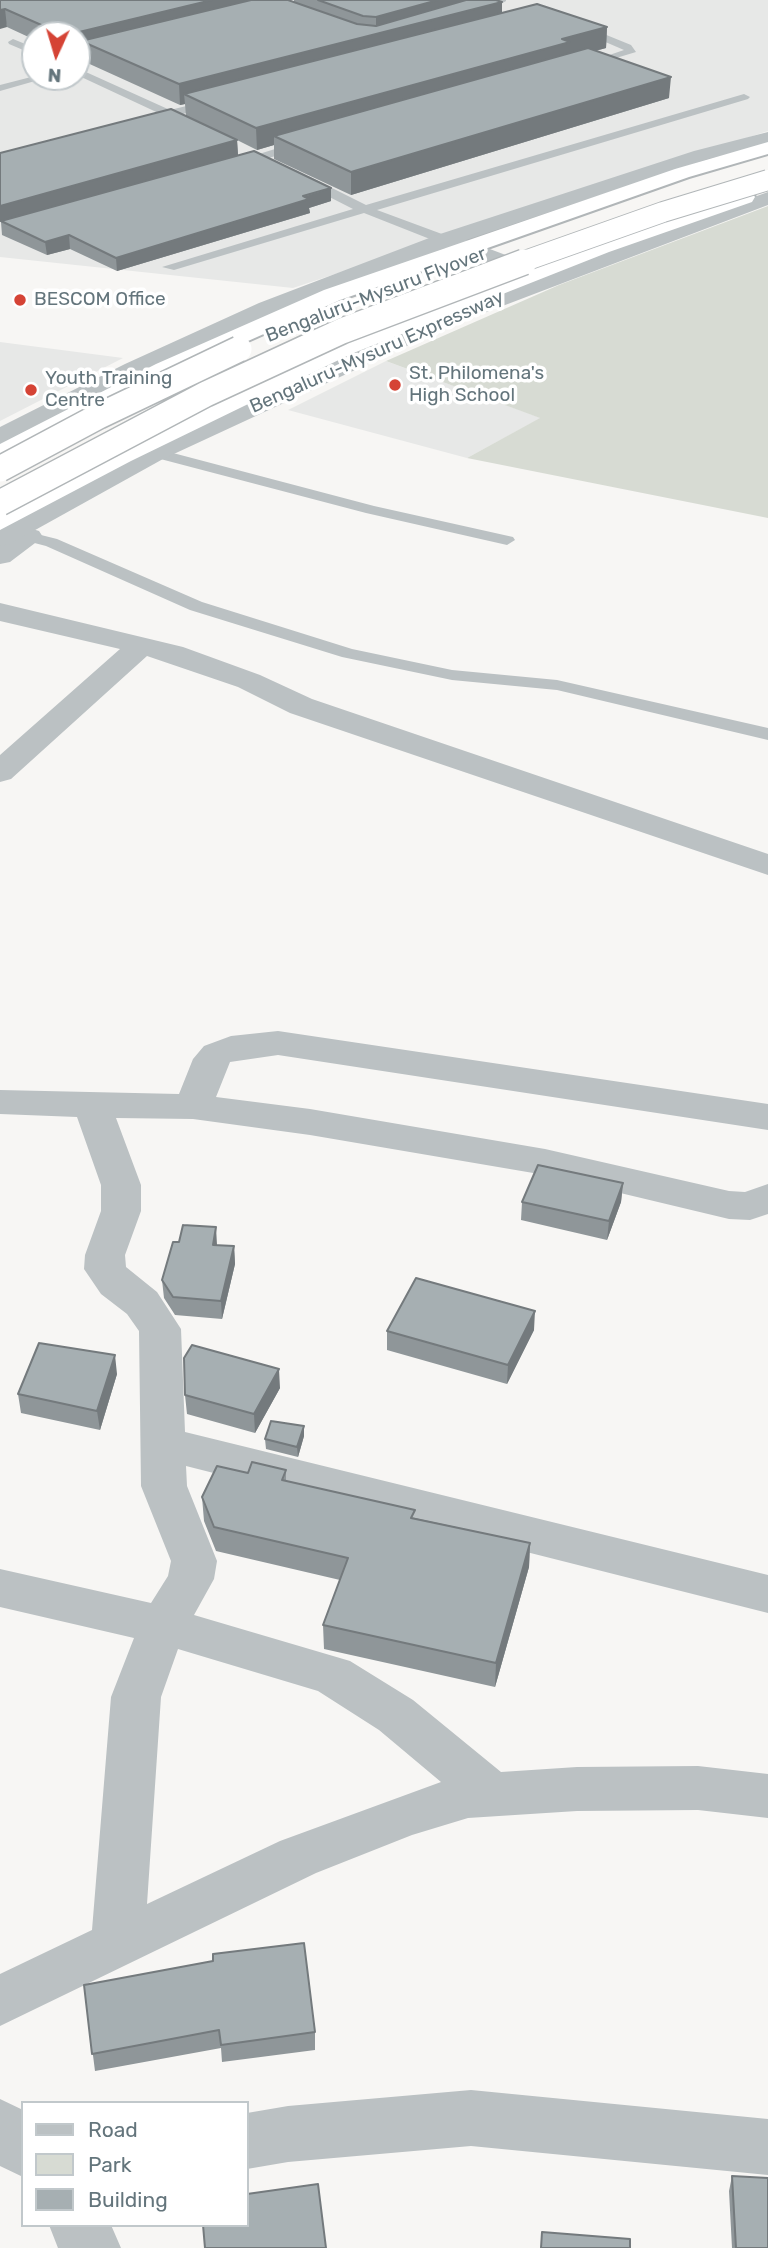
<!DOCTYPE html>
<style>
body{margin:0}
#map{position:relative;width:768px;height:2248px;overflow:hidden;background:#f7f6f4;font-family:Rubik,sans-serif}
canvas{display:block}
.legend{position:absolute;left:21px;top:2101px;width:228px;height:126px;box-sizing:border-box;background:#fff;border:2px solid #c1c8cb;margin:0;padding:9px 12px;list-style:none;font-size:21px;color:#64757c}
.legend li{display:flex;align-items:center;gap:14px;height:35px}
.legend b{width:35px;border:2px solid #c1c8cb}
.north{position:absolute;left:21px;top:21px;width:70px;height:70px;box-sizing:border-box;background:#fff;border:2px solid #c1c8cb;border-radius:50%;rotate:184deg;font-size:19px;font-weight:700;line-height:28px;text-align:center;color:#64757c}
.north::after{content:'';display:block;margin:auto;width:24px;height:32px;background:#d54335;clip-path:polygon(50% 0,100% 100%,50% 72%,0 100%)}
</style>
<div id="map">
<canvas width="768" height="2248"></canvas>
<ul class="legend">
<li><b style="height:9px;background:#bbc1c3"></b>Road</li>
<li><b style="height:19px;background:#d7dbd3"></b>Park</li>
<li><b style="height:19px;background:#a6afb2"></b>Building</li>
</ul>
<div class="north">N</div>
</div>
<script>
const c = document.querySelector('canvas').getContext('2d');
c.lineJoin = 'round';
function fillPath(path, color) { c.fillStyle = color; c.fill(path, 'evenodd'); }
const toPath = rows => new Path2D(rows.map(r => 'M' + r).join(''));
function strokePath(path, color, width, dash) { c.strokeStyle = color; c.lineWidth = width; c.lineCap = dash ? 'butt' : 'round'; c.setLineDash(dash || []); c.stroke(path); }
function label(font, color, halo, rows, align = 'center') {
  c.font = font + ' Rubik,sans-serif'; c.lineWidth = 7; c.setLineDash([]); c.textBaseline = 'middle'; c.strokeStyle = halo; c.fillStyle = color; for (const [text, x, y, turn = 0] of rows) {
    c.save(); c.translate(x, y); c.rotate((+turn || 0) * Math.PI / 180); c.textAlign = isNaN(turn) ? turn : align; if (halo) c.strokeText(text, 0, 0); c.fillText(text, 0, 0); c.restore();
  }
}
fillPath(toPath([
 [0,0,768,0,768,131,293,288,0,257],
 [35,35,77,35,77,77,35,77],
 [0,342,123,358,0,421],
 [386,361,541,418,467,458,288,410]
]), '#e7e8e7');
fillPath(toPath([
 [768,206,768,518,467,458,540,418,386,361,559,285]
]), '#d7dbd3');
const trunk = toPath([
 [768,142,768,154,689,177,340,300,174,374,0,462,0,444,156,364,324,290,675,169,768,142],
 [744,191,752,192,755,197,752,202,609,252,351,354,131,461,0,530,0,511,113,449,333,344,593,242,744,191]
]);
strokePath(trunk, '#b1b6b8', 4);
fillPath(toPath([
 [492,0,506,0,506,1,501,4,492,0],
 [577,23,631,45,636,52,583,68,583,64,624,50,573,28,573,24,577,23],
 [13,39,35,48,35,55,9,44,8,42,13,39],
 [77,68,170,110,215,99,221,102,180,115,188,120,182,124,77,75,77,68],
 [35,76,49,77,0,91,0,85,35,76],
 [744,94,750,97,748,99,377,210,450,237,450,243,440,243,364,213,174,270,162,267,353,209,300,182,300,176,308,176,366,205,744,94],
 [304,140,308,141,308,147,236,167,230,163,304,140],
 [154,448,374,506,513,537,515,540,507,545,366,513,149,456,149,450,154,448],
 [29,532,57,539,202,602,352,649,452,670,557,680,768,728,768,740,557,690,452,680,342,657,190,610,46,546,23,540,21,537,29,532]
]), '#bbc1c3');
fillPath(toPath([
 [13,523,39,531,43,537,10,562,0,564,0,544,8,539,0,530,3,525,13,523],
 [0,603,183,647,260,675,312,699,768,854,768,875,290,713,238,687,147,656,11,779,0,782,0,755,120,649,0,621,0,603],
 [278,1031,768,1104,768,1130,278,1055,230,1062,216,1097,310,1109,545,1149,729,1191,745,1192,768,1184,768,1214,750,1220,729,1219,545,1175,310,1135,193,1119,116,1118,141,1185,141,1211,125,1255,126,1267,157,1292,181,1329,185,1432,768,1575,768,1613,186,1466,187,1486,217,1561,214,1579,194,1615,350,1661,413,1700,501,1772,577,1767,698,1766,768,1774,768,1818,698,1810,577,1811,468,1818,412,1835,316,1873,0,2026,0,1974,92,1930,111,1697,134,1638,0,1607,0,1569,151,1603,168,1576,171,1561,141,1486,139,1331,127,1314,101,1294,84,1269,85,1255,101,1211,101,1185,77,1117,0,1114,0,1090,179,1094,193,1059,204,1046,231,1036,278,1031],
 [178,1649,318,1691,379,1730,441,1782,280,1841,147,1904,161,1697,178,1649],
 [471,2090,768,2119,768,2175,471,2146,288,2162,247,2169,247,2113,288,2106,471,2090],
 [0,2099,23,2110,23,2177,0,2166,0,2099],
 [49,2225,111,2225,121,2248,58,2248,49,2225]
]), '#bbc1c3');
fillPath(toPath([
 [768,132,768,144,708,159,466,240,548,271,768,192,768,205,450,326,163,459,10,544,0,546,0,527,145,447,434,316,528,279,445,248,275,313,143,374,9,442,0,445,0,427,125,364,259,303,437,235,694,151,768,132]
]), '#bbc1c3');
fillPath(trunk, '#fff');
const trunkBridgeFar1 = toPath([
 [519,263,663,212,768,180]
]);
const trunkBridge = toPath([
 [0,469,99,416,239,349],
 [0,503,206,394,342,331,524,262]
]);
strokePath(trunkBridgeFar1, '#b1b6b8', 22, []);
strokePath(trunkBridge, '#b1b6b8', 28, []);
strokePath(trunkBridgeFar1, '#fff', 20);
strokePath(trunkBridge, '#fff', 25);
fillPath(toPath([
 [0,0,294,2,294,0,465,0,502,13,607,27,606,48,595,51,669,98,351,195,274,159,274,145,257,150,237,140,238,155,331,201,309,208,310,213,117,271,70,249,47,255,2,235,1,222,186,116,185,104,180,105,83,61,82,50,77,35,35,35,35,40,7,27],
 [623,1183,621,1202,607,1240,521,1220,522,1202],
 [217,1245,234,1246,235,1264,222,1319,175,1315,164,1298,162,1280],
 [534,1330,507,1384,387,1350,387,1331],
 [117,1374,100,1430,21,1413,18,1394],
 [280,1388,255,1433,187,1414,185,1395],
 [304,1426,304,1436,298,1457,266,1449,265,1439],
 [286,1470,286,1481,415,1518,530,1543,529,1567,495,1687,324,1649,323,1625,340,1580,216,1551,204,1521,202,1497,248,1473],
 [84,1985,315,2032,315,2050,222,2062,221,2048,95,2071],
 [732,2176,768,2248,732,2248,729,2191]
]), '#8f9699');
fillPath(toPath([
 [212,0,286,0,81,41,82,50,77,51,77,35,74,35,75,33],
 [438,0,465,0,502,2,502,22,184,94,185,104,180,105,179,84,376,34,376,17],
 [5,9,7,27,0,29,0,10],
 [607,27,606,48,274,136,274,145,257,150,256,128,562,39],
 [671,77,669,98,351,195,351,172],
 [237,140,238,155,0,222,0,206],
 [331,188,331,201,309,208,310,213,117,271,116,258],
 [69,235,70,249,47,255,45,242],
 [623,1183,621,1202,607,1240,609,1221],
 [216,1227,217,1245,213,1245],
 [234,1246,235,1264,222,1319,221,1301],
 [535,1311,534,1330,507,1384,508,1365],
 [115,1355,117,1374,100,1430,97,1411],
 [279,1369,280,1388,255,1433,254,1414],
 [304,1426,304,1436,298,1457,297,1447],
 [530,1543,529,1567,495,1687,496,1663]
]), '#747a7d');
const building = toPath([
 [0,0,212,0,75,33,74,35,64,35,5,9,0,10,0,0],
 [251,0,288,0,357,24,376,26,466,0,496,0,502,2,179,84,81,41,251,0],
 [318,0,438,0,376,17,363,16,318,0],
 [537,4,607,27,562,39,570,42,256,128,184,94,537,4],
 [588,48,671,77,351,172,274,136,588,48],
 [171,109,237,140,0,206,0,153,171,109],
 [254,151,331,188,303,196,309,199,116,258,69,235,45,242,1,221,254,151],
 [538,1165,623,1183,609,1221,522,1202,538,1165],
 [183,1225,216,1227,213,1245,234,1246,221,1301,173,1297,162,1280,173,1242,179,1242,183,1225],
 [416,1278,535,1311,508,1365,387,1331,416,1278],
 [39,1343,115,1355,97,1411,18,1394,39,1343],
 [192,1345,279,1369,254,1414,185,1395,184,1358,192,1345],
 [271,1421,304,1426,297,1447,265,1439,271,1421],
 [252,1462,286,1470,282,1480,415,1510,411,1518,530,1543,496,1663,323,1625,348,1558,214,1527,202,1497,217,1466,248,1473,252,1462],
 [304,1943,315,2032,221,2045,219,2030,92,2054,84,1985,213,1961,213,1954,304,1943],
 [732,2176,768,2178,768,2248,736,2248,732,2176],
 [318,2184,326,2248,205,2248,203,2225,247,2225,247,2194,318,2184],
 [542,2232,630,2239,630,2248,541,2248,542,2232]
]);
fillPath(building, '#a6afb2');
strokePath(building, '#747a7d', 2);
for (const [x, y, r, color] of [
 [20,300,7,"#d54335"],
 [395,385,7,"#d54335"],
 [31,390,7,"#d54335"]
]) { const dot = new Path2D(); dot.arc(x, y, r, 0, 2 * Math.PI); c.fillStyle = color; c.fill(dot); strokePath(dot, '#fff', 2.5); }
label('19px', '#64757c', '#fff', [
 ["Bengaluru-Mysuru Flyover",376,295,-21],
 ["Bengaluru-Mysuru Expressway",377,352,-24]
]);
label('19px', '#64757c', '#fff', [
 ["BESCOM Office",34,300],
 ["St. Philomena's",409,374],
 ["High School",409,396],
 ["Youth Training",45,379],
 ["Centre",45,401]
], 'left');
</script>
